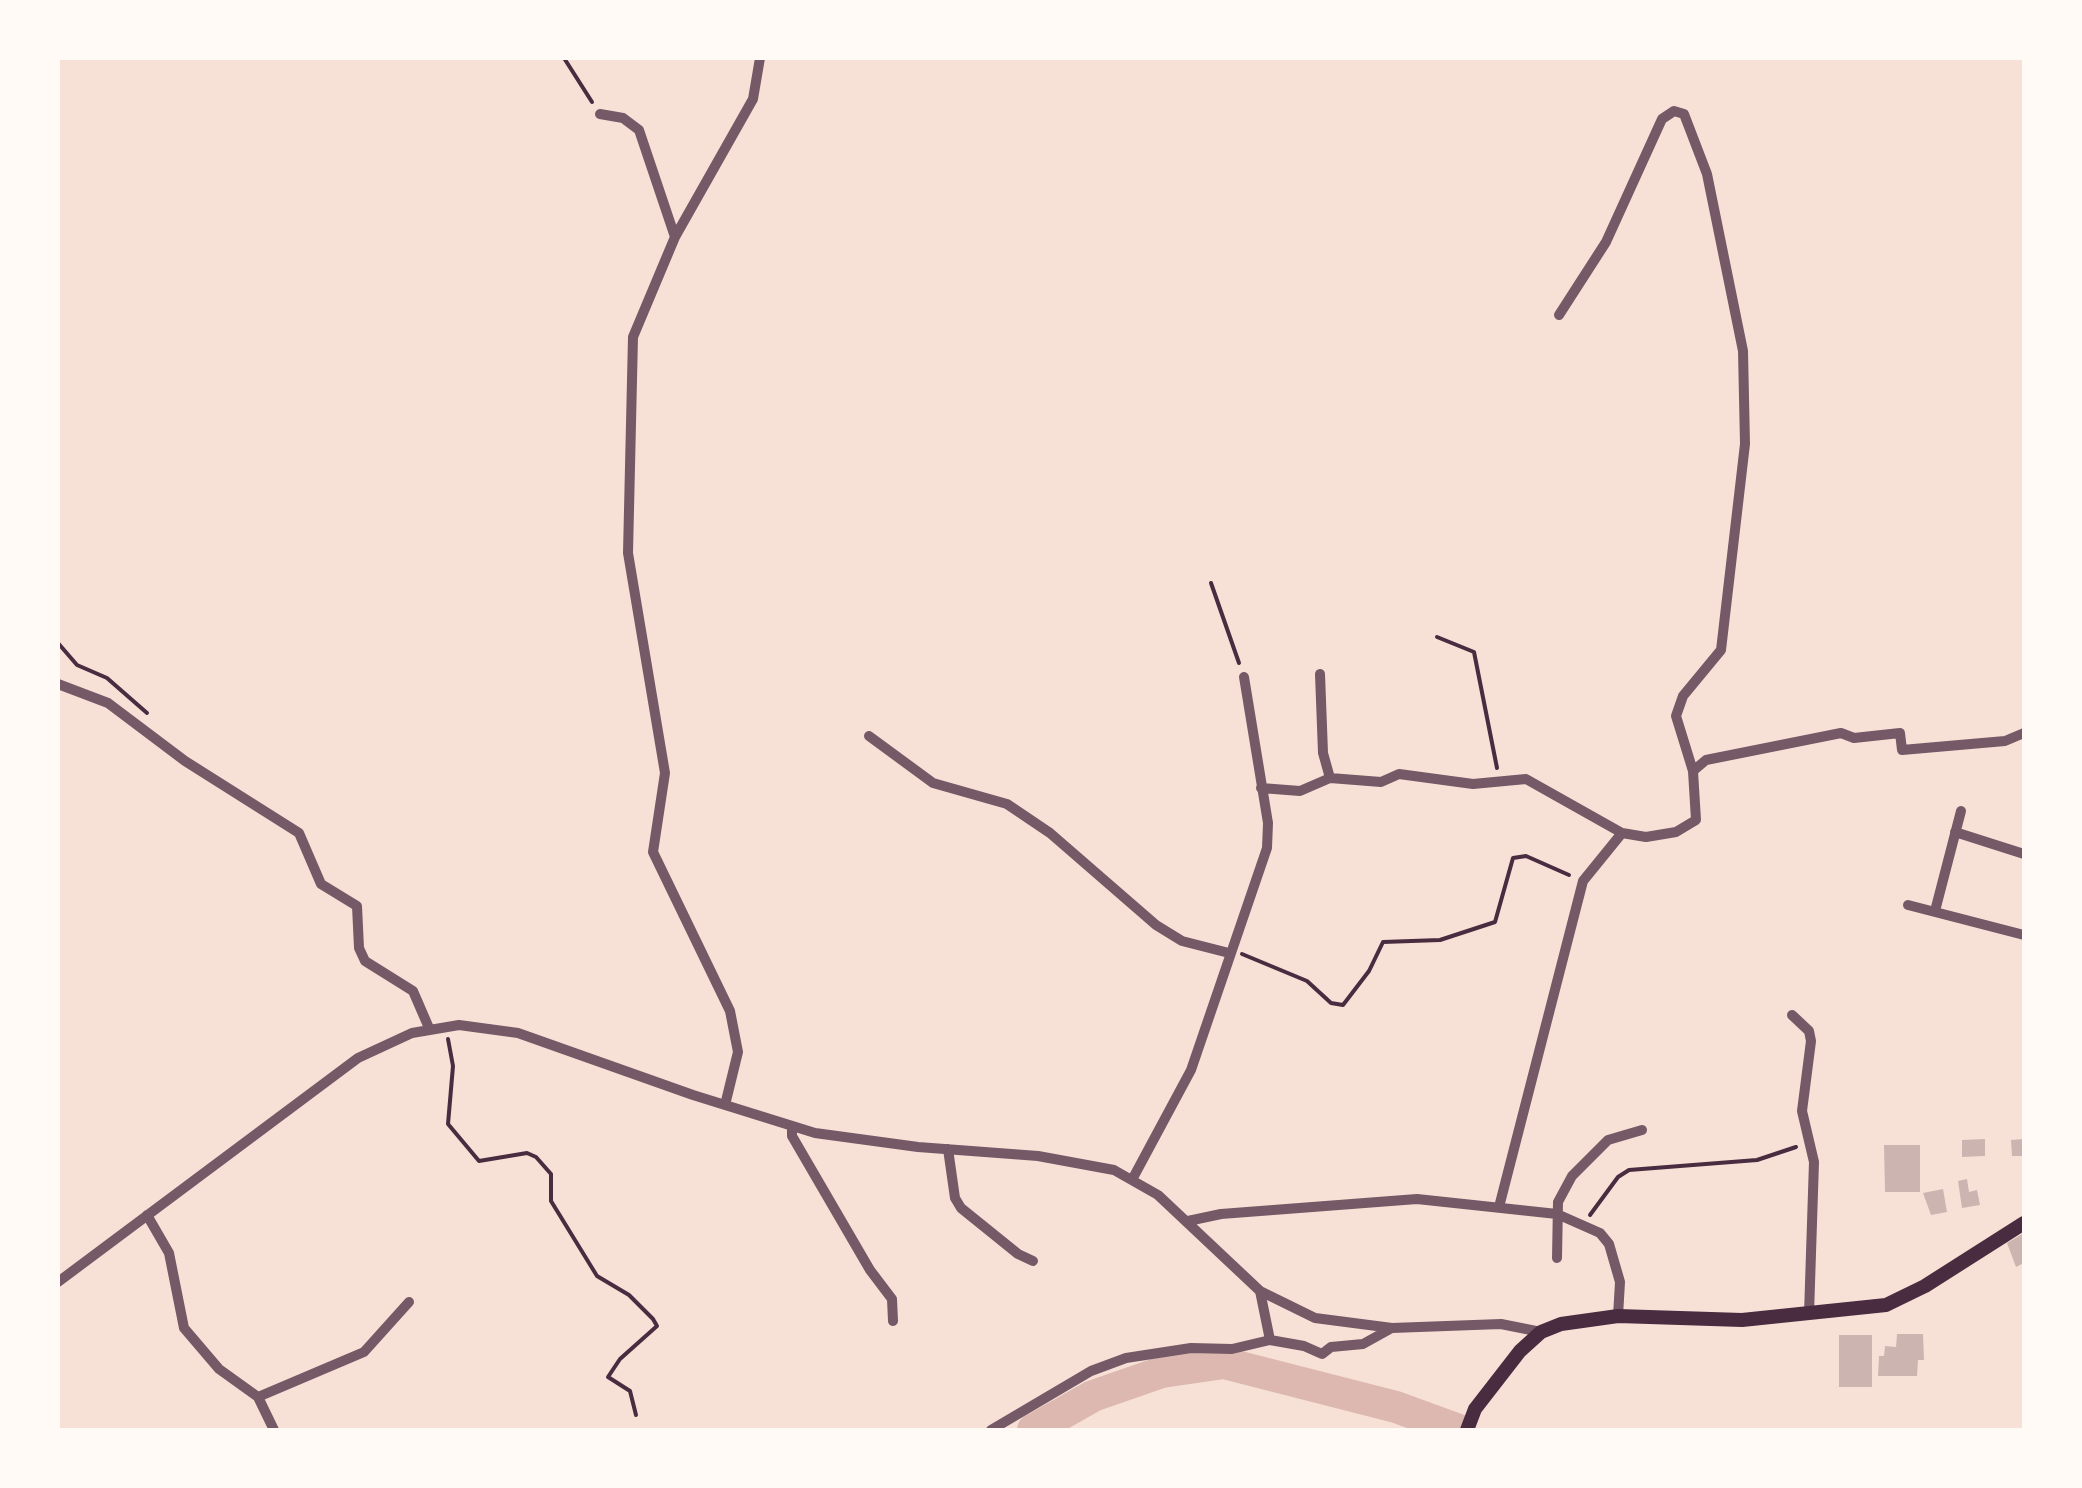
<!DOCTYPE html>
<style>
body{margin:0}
#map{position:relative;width:2082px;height:1488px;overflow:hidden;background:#f7e1d7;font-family:"Crimson Pro",serif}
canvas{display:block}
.frame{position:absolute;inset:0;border:60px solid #fffaf5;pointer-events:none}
</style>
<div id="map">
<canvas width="2082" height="1488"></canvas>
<div class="frame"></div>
</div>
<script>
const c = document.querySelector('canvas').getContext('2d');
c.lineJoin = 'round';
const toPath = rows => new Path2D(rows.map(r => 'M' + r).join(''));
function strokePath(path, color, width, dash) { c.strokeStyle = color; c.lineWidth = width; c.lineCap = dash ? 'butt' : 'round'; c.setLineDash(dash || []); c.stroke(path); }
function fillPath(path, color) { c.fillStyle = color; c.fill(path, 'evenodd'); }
strokePath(toPath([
 [1033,1430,1093,1396,1162,1372,1224,1363,1396,1407,1459,1430]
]), '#dcb8b0', 32);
fillPath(toPath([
 [1985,1139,1985,1156,1962,1157,1962,1140],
 [2024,1139,2024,1156,2012,1156,2011,1140],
 [1884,1145,1920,1145,1920,1192,1885,1192],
 [1967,1179,1969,1192,1977,1190,1980,1205,1962,1208,1958,1181],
 [1943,1189,1947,1212,1931,1215,1923,1193],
 [2024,1233,2024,1263,2016,1267,2007,1243],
 [1897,1334,1923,1334,1924,1360,1918,1360,1917,1376,1878,1376,1879,1356,1884,1356,1885,1346,1896,1347],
 [1839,1335,1872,1335,1872,1387,1839,1387]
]), '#ccb4b1');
strokePath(toPath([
 [564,58,592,102],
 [1211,583,1239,663],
 [1437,637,1474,652,1497,768],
 [58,643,77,665,107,678,147,713],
 [1242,954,1307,981,1331,1003,1343,1005,1369,971,1383,942,1440,940,1495,922,1513,858,1526,856,1569,875],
 [448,1039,453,1066,448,1124,479,1161,527,1153,536,1157,551,1174,551,1201,597,1276,629,1295,653,1319,657,1326,620,1359,608,1377,630,1391,636,1415],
 [1590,1215,1618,1177,1629,1170,1757,1160,1796,1147]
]), '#4a2c40', 4);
strokePath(toPath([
 [600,114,623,118,639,130,675,237],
 [1320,674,1323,753,1330,778],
 [58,684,108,703,185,761,299,833,321,884,357,906,359,948,365,961,413,991,429,1028],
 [869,736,933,783,1007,804,1050,833,1156,925,1182,941,1229,953],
 [1693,771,1706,760,1841,733,1854,738,1900,733,1902,750,2005,741,2024,733],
 [1261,788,1300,791,1330,778,1381,782,1399,774,1473,784,1526,779,1622,833,1646,837,1676,832,1696,820,1693,771,1676,716,1683,696,1721,650,1745,444,1743,351,1707,174,1684,114,1674,111,1662,119,1606,242,1559,315],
 [1955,832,2024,854],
 [1908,905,2024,935],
 [1935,911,1961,811],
 [1792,1015,1809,1031,1811,1041,1802,1111,1814,1162,1809,1314],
 [725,1105,738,1052,730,1011,653,852,665,773,628,553,633,337,675,237,753,99,760,58],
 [792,1127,792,1136,870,1270,892,1299,893,1321],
 [948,1149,955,1198,961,1208,1018,1254,1033,1261],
 [1133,1178,1191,1070,1267,848,1268,823,1244,677],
 [1499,1207,1583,881,1622,833],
 [147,1215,169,1253,184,1328,219,1369,258,1397,274,1430],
 [1188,1221,1221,1214,1417,1199,1557,1214,1600,1233,1609,1244,1620,1282,1618,1316],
 [1557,1258,1558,1202,1572,1176,1608,1140,1642,1130],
 [58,1282,358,1058,412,1033,459,1025,518,1033,693,1095,815,1133,918,1147,1038,1156,1114,1170,1158,1195,1260,1291,1315,1318,1392,1328,1501,1324,1541,1332],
 [1260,1291,1270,1340],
 [258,1397,364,1352,409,1302],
 [991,1430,1091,1371,1126,1358,1191,1348,1232,1349,1270,1340,1304,1346,1322,1354,1331,1347,1363,1344,1390,1329]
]), '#755966', 10);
strokePath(toPath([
 [1467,1430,1475,1409,1520,1351,1541,1332,1561,1324,1618,1316,1742,1320,1886,1305,1925,1286,2024,1223]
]), '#4a2c40', 14);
</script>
